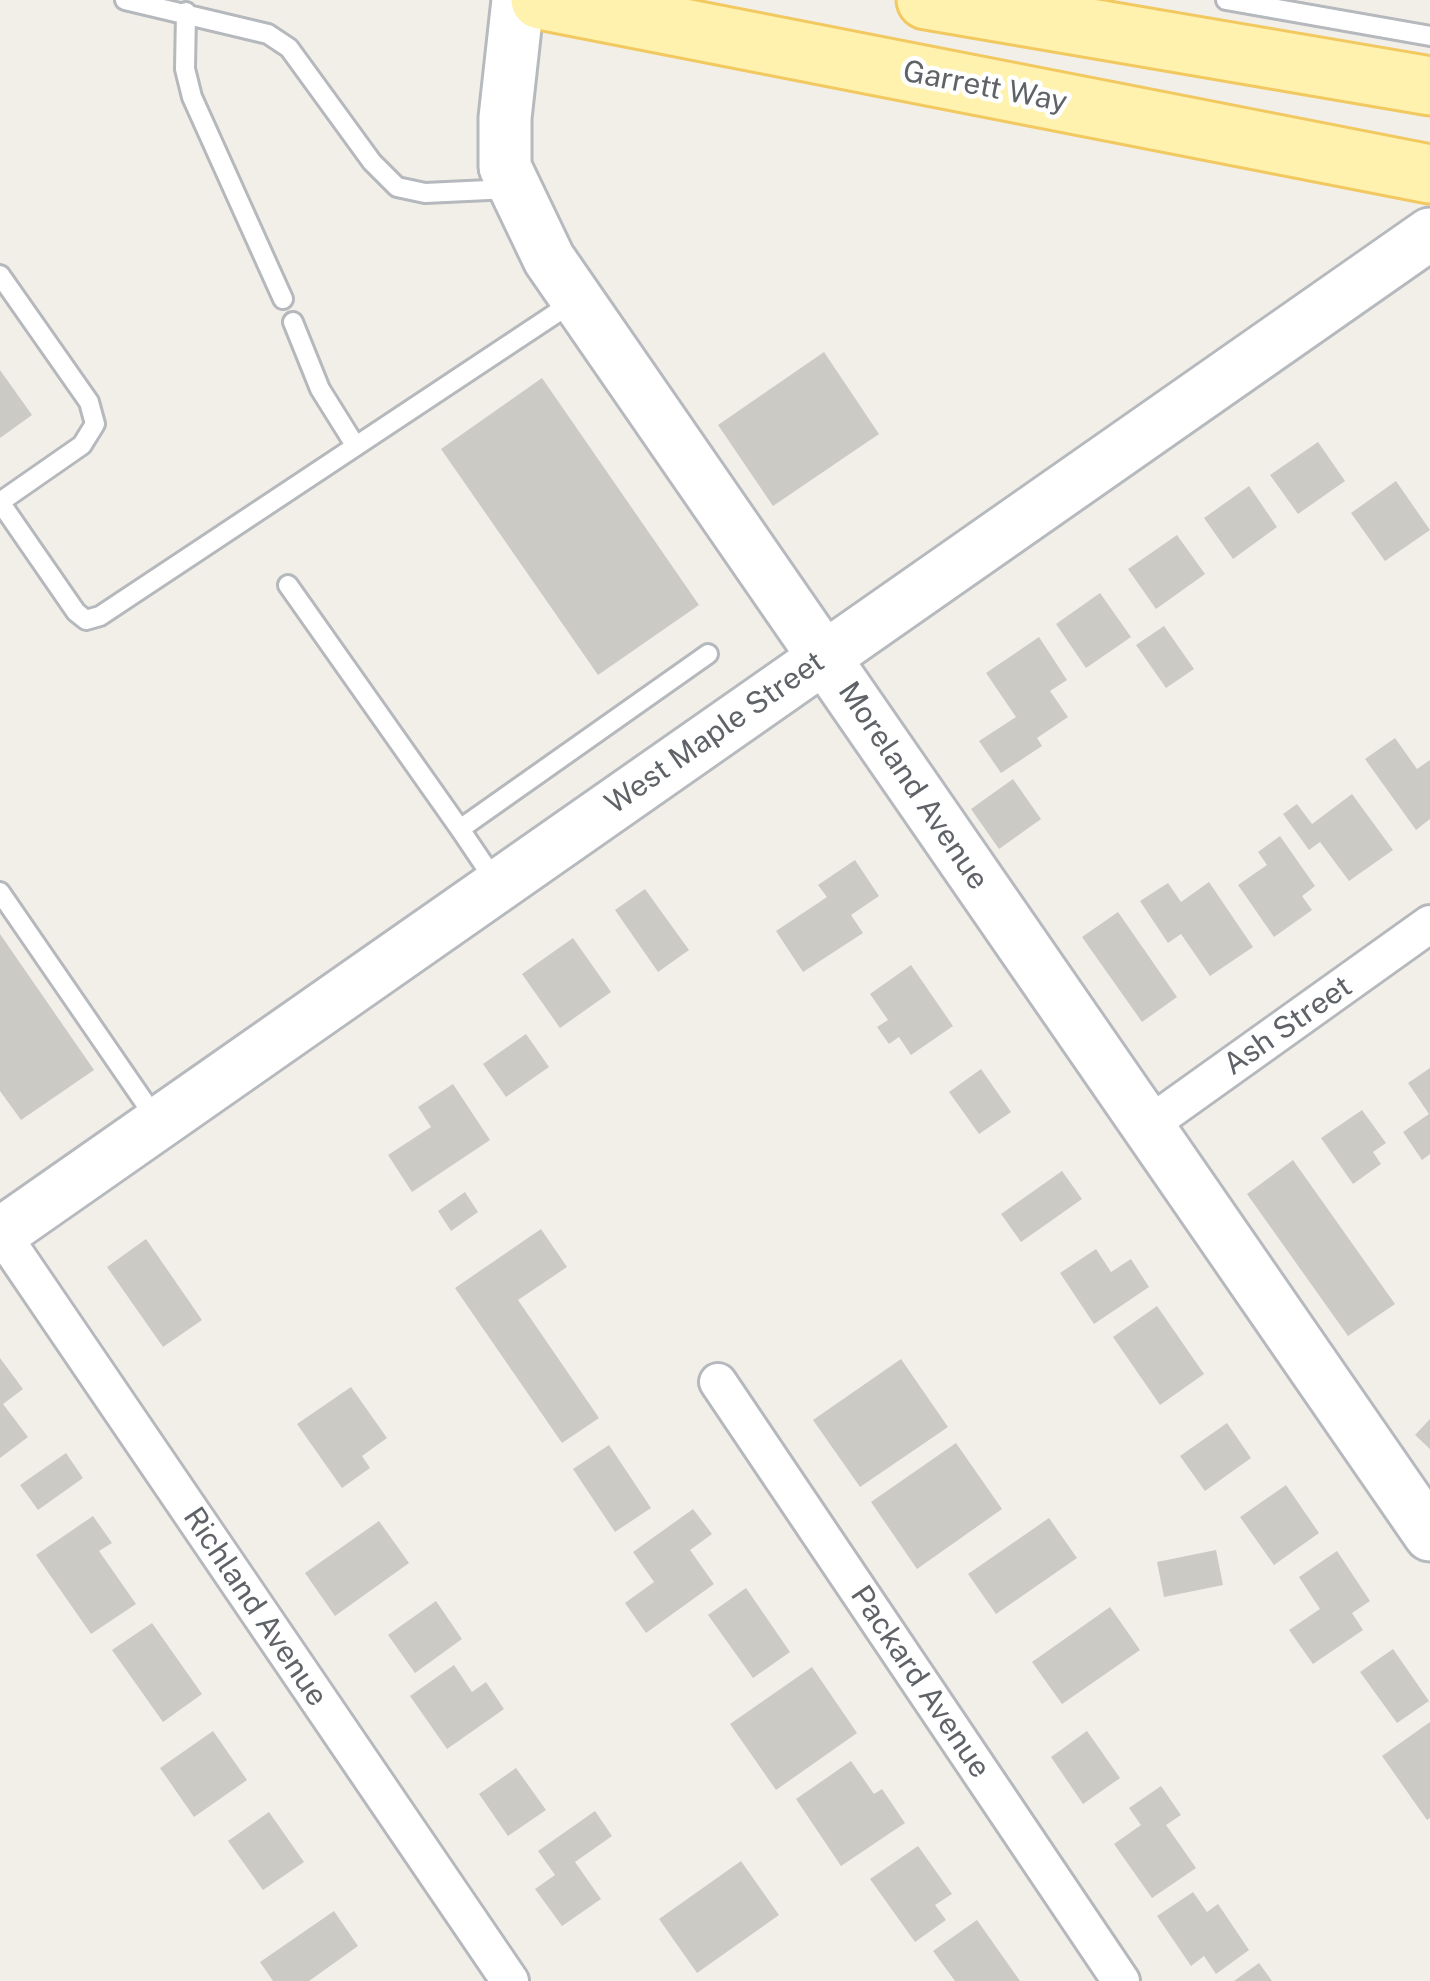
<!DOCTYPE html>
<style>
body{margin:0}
canvas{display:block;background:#f1efe8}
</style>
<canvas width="1430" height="1981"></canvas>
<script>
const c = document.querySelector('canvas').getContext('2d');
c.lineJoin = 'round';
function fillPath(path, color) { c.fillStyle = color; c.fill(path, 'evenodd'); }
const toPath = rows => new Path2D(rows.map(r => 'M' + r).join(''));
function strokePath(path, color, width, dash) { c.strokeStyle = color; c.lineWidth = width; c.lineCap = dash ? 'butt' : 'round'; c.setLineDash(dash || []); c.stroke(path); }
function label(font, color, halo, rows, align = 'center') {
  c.font = font + ' "Public Sans",sans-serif'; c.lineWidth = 9; c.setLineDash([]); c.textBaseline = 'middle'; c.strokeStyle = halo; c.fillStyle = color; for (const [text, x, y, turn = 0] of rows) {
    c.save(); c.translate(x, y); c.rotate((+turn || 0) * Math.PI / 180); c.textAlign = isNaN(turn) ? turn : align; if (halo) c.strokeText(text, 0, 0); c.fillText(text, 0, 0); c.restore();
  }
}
fillPath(toPath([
 [824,352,879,434,773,506,718,425],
 [0,370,32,415,0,438],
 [542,378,699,605,598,675,441,449],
 [1318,442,1345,481,1298,514,1270,475],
 [1396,481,1430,530,1385,561,1351,513],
 [1249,486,1277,527,1233,559,1204,518],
 [1177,535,1205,574,1156,609,1128,569],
 [1100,593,1131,637,1086,668,1056,624],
 [1164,626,1194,669,1166,688,1136,645],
 [1039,637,1067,680,1050,691,1068,717,1037,738,1042,746,1001,773,979,741,1016,717,986,673],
 [1395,738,1417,769,1430,760,1430,819,1416,830,1365,759],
 [1013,779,1041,819,999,849,971,809],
 [1352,794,1393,850,1349,881,1320,842,1309,850,1283,814,1297,804,1312,824],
 [1280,836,1315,886,1302,896,1312,910,1274,937,1238,885,1267,865,1258,852],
 [855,860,879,896,851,915,863,933,803,972,776,931,827,897,818,885],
 [1209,882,1253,947,1210,976,1181,934,1168,943,1140,901,1168,883,1181,902],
 [645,889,689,950,658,972,615,910],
 [1118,912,1177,997,1142,1022,1082,937],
 [0,934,94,1070,21,1120,0,1091],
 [573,938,611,992,560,1028,522,974],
 [911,965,953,1026,911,1055,899,1037,889,1044,877,1027,888,1020,870,994],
 [526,1034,549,1067,506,1097,483,1064],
 [1430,1068,1430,1154,1422,1160,1403,1132,1429,1114,1408,1083],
 [981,1069,1011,1112,979,1134,949,1092],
 [453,1084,490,1140,412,1192,388,1155,431,1127,418,1107],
 [1362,1110,1386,1143,1373,1152,1381,1164,1353,1184,1321,1138],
 [1293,1160,1395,1304,1348,1336,1247,1194],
 [1062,1171,1082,1199,1021,1242,1001,1214],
 [465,1192,478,1212,451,1231,438,1211],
 [541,1229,567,1267,518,1300,599,1418,562,1443,455,1288],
 [146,1239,202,1320,163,1347,107,1267],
 [1096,1249,1111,1272,1131,1259,1149,1287,1094,1324,1060,1273],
 [1157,1306,1204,1374,1160,1405,1113,1337],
 [0,1358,23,1389,3,1404,28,1437,0,1458],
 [901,1359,948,1427,860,1487,813,1420],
 [351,1387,387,1438,362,1456,370,1468,342,1488,297,1424],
 [1430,1419,1430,1449,1415,1435],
 [1227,1423,1251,1458,1205,1491,1180,1456],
 [956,1443,1002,1509,917,1569,871,1502],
 [609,1445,651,1508,615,1532,573,1469],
 [66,1453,83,1478,38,1510,20,1485],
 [1286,1485,1319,1533,1274,1565,1240,1517],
 [693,1509,712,1534,690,1550,714,1584,646,1633,625,1603,654,1582,633,1552],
 [93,1516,112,1543,99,1551,136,1604,91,1634,36,1555],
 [1049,1518,1077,1558,996,1614,968,1574],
 [379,1521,409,1563,335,1616,305,1573],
 [1216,1550,1223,1585,1164,1597,1157,1562],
 [1337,1551,1370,1601,1352,1613,1363,1630,1313,1664,1289,1630,1320,1609,1299,1577],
 [746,1588,790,1652,753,1678,708,1615],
 [436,1601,462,1639,415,1673,388,1635],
 [1110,1607,1140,1650,1062,1704,1032,1662],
 [152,1623,202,1694,163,1722,112,1650],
 [1393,1649,1429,1701,1397,1723,1360,1672],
 [454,1665,472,1692,486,1682,504,1709,447,1749,410,1696],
 [812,1667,857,1733,776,1790,730,1724],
 [1430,1722,1430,1818,1427,1820,1382,1756],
 [213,1731,247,1780,194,1817,160,1768],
 [1087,1731,1120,1778,1083,1804,1051,1757],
 [851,1761,874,1794,882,1789,905,1823,841,1866,796,1799],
 [516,1768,546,1810,508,1836,479,1794],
 [1161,1786,1181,1815,1166,1825,1196,1868,1152,1898,1114,1844,1141,1825,1129,1808],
 [595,1811,612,1836,575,1862,601,1899,562,1926,535,1889,555,1875,538,1851],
 [269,1812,304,1862,263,1890,228,1841],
 [918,1846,952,1894,935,1905,946,1920,915,1942,870,1879],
 [741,1861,779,1915,697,1973,659,1919],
 [1193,1892,1207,1912,1218,1904,1249,1950,1216,1974,1204,1956,1191,1966,1157,1916],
 [334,1911,358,1946,309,1981,273,1981,260,1962],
 [977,1920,1020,1981,955,1981,933,1951],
 [1259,1963,1272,1981,1234,1981]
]), '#cccac5');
const lane = toPath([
 [125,0,268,34,289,48,372,162,397,187,425,193,510,189],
 [1226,0,1430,36],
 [186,12,185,69,192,97,283,299],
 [0,275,89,402,95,424,82,445,0,502],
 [293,322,320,389,355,445],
 [0,502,76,612,86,620,100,616,573,302],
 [288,585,460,829],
 [495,881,460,829,708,654],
 [0,892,156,1119]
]);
const street = toPath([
 [1146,1127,1430,924],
 [1,1233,510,1981],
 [718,1382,1121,1981]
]);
const secondary = toPath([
 [518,0,505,118,505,167,549,259,1430,1535],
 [0,1234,1430,234]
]);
const primary = toPath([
 [540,0,1430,174],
 [926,0,1430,86]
]);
strokePath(lane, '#b5b8bc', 24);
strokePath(street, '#b5b8bc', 42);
strokePath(secondary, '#b6babf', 57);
strokePath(primary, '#f2c960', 63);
strokePath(lane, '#fff', 18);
strokePath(street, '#fff', 36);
strokePath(secondary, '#fff', 51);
strokePath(primary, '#fff2af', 57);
label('30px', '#5f6368', '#fff', [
 ["Garrett Way",985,87,11],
 ["West Maple Street",715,733,-35],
 ["Moreland Avenue",913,786,56],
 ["Ash Street",1288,1026,-35],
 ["Richland Avenue",255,1607,56],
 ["Packard Avenue",920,1682,56]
]);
</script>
